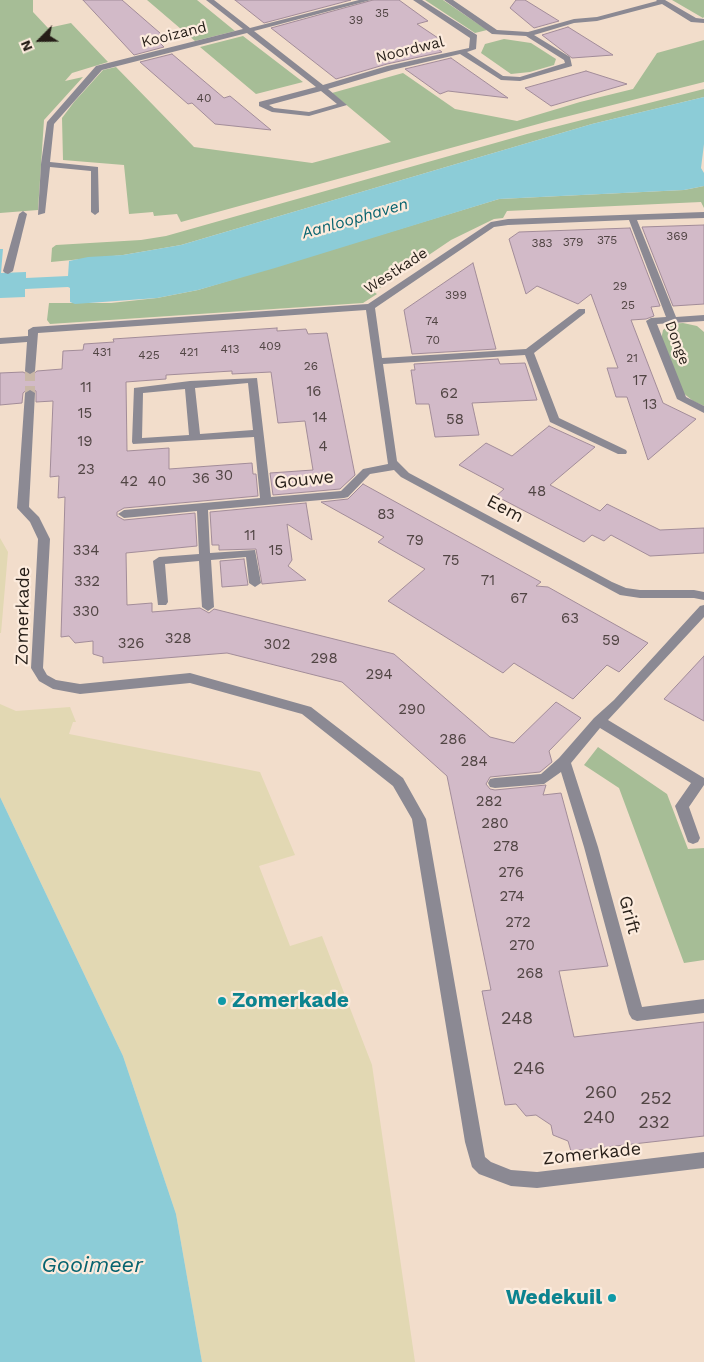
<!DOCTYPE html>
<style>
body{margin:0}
#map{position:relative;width:704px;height:1362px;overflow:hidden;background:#f2ddcb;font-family:"Work Sans",sans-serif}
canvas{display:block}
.north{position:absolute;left:15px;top:15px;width:50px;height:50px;-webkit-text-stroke:4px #fcebdd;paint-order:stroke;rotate:247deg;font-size:14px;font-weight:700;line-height:20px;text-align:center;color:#261e18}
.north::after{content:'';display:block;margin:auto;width:18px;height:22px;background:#261e18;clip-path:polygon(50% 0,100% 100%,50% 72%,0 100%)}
</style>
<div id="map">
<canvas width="704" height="1362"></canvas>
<div class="north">N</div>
</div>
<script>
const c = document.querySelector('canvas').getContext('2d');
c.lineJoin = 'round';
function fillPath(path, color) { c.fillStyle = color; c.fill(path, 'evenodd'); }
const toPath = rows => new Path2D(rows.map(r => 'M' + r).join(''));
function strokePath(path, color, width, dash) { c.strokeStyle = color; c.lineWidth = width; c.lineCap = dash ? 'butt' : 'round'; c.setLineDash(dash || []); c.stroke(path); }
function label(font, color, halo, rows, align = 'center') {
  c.font = font + ' "Work Sans",sans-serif'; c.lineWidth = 4.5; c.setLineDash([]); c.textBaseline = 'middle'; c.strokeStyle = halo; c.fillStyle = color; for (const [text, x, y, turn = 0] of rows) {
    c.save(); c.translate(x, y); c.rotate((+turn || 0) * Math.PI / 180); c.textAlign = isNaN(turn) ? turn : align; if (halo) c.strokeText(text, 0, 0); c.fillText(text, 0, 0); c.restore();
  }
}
fillPath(toPath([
 [0,0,33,0,33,12,48,28,71,23,108,62,72,73,65,81,83,77,44,120,38,210,0,213],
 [147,0,197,0,235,31,195,41],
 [425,0,443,0,487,30,475,33],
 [672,0,704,0,704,17,703,18],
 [243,36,303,82,256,94,200,47],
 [504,39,531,43,556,59,554,65,530,72,511,74,481,53,485,44],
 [704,40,704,82,549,121,181,222,177,214,154,216,153,212,129,214,124,165,63,160,62,118,74,102,103,70,116,67,194,147,312,163,391,142,332,93,403,73,455,109,517,121,580,102,633,89,657,53],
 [704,89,704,97,592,124,181,245,123,255,51,262,52,248,56,245,141,240,166,236,527,134],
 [704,186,704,208,701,202,507,211,503,218,494,219,451,240,374,292,377,294,363,303,50,324,47,320,49,303,111,303,157,298,198,290,499,199,684,190],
 [683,323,697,326,704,332,704,406,693,401,682,392,661,340,663,330,671,324],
 [598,747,667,794,688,849,704,848,704,960,684,963,619,788,584,765]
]), '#a6bd96');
fillPath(toPath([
 [0,538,8,552,1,633,0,633],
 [0,704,16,711,70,707,76,722,73,722,69,734,260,772,295,855,259,866,290,946,322,936,372,1065,415,1362,202,1362,176,1214,123,1056,0,797]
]), '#e2d8b3');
fillPath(toPath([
 [704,97,704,144,701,168,704,173,704,186,684,190,499,199,275,268,198,290,157,298,75,304,70,302,70,288,68,287,25,289,25,297,0,298,0,249,3,249,1,273,26,272,26,278,68,276,69,261,88,257,123,255,181,245,592,124],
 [0,797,123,1056,176,1214,202,1362,0,1362]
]), '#8cccd7');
const building = toPath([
 [83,0,122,0,168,40,159,42,164,47,134,55,83,0],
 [235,0,351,0,264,23,235,0],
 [373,0,399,0,428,21,417,24,444,42,433,45,442,52,387,64,336,79,271,28,373,0],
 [516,0,525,0,559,21,534,28,510,8,516,0],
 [568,27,613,55,572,58,542,35,568,27],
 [172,54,224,98,230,96,271,130,215,124,192,103,188,104,140,62,172,54],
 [451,58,508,98,448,91,440,94,405,69,451,58],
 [586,71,627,84,551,106,525,88,586,71],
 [704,225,704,304,673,306,642,227,704,225],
 [630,228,660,306,651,307,654,316,646,319,631,320,663,403,696,419,648,460,627,397,616,397,607,368,618,368,591,294,578,304,537,286,526,294,509,239,519,232,630,228],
 [473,263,496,349,412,354,404,310,473,263],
 [277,328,277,331,306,329,308,334,327,333,355,475,340,489,273,495,270,473,313,470,305,421,278,423,271,372,232,374,232,371,166,375,166,379,126,382,127,451,169,448,169,469,252,463,253,474,256,474,258,496,124,508,117,512,117,516,124,520,195,513,197,546,126,553,127,605,152,603,152,612,200,608,209,613,214,609,394,654,490,737,514,743,556,702,581,718,549,751,552,762,540,772,490,777,486,784,490,789,495,790,546,785,543,795,561,793,608,966,559,971,574,1037,704,1022,704,1136,571,1151,568,1141,553,1135,551,1125,536,1115,526,1116,516,1104,505,1105,482,991,491,990,447,776,342,682,227,653,103,663,103,657,93,654,93,641,75,643,69,636,61,637,65,497,58,498,59,476,50,477,53,401,36,402,36,391,29,388,23,393,22,403,0,405,0,373,23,372,31,376,37,371,62,369,63,351,83,350,84,344,114,342,113,339,277,328],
 [498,359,500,364,525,363,537,400,472,403,479,435,435,437,429,404,416,404,411,370,415,370,414,364,498,359],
 [549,426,595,447,550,485,600,511,607,504,660,530,704,528,704,553,650,556,611,535,604,541,592,535,584,542,496,496,504,489,459,465,486,443,512,456,549,426],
 [363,484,541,582,536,586,548,587,648,643,619,672,607,665,573,699,517,665,514,663,503,673,388,601,425,569,378,542,384,537,321,502,348,499,363,484],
 [306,503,312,540,287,524,292,560,288,566,306,580,262,584,256,549,219,550,219,545,212,545,210,512,306,503],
 [244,559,248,585,222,587,220,561,244,559],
 [704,656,704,721,664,699,704,656]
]);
fillPath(building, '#d2bac8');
strokePath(building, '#a28c99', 1);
strokePath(toPath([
 [30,371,30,393]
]), '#c9b7a7', 10, [10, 5]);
fillPath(toPath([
 [23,211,27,214,13,271,8,274,5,273,3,271,19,214,23,211]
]), '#8b8993');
fillPath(toPath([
 [206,0,214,0,250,28,359,0,371,0,254,31,323,85,387,66,469,48,470,38,413,0,422,0,477,35,476,49,467,52,503,76,520,77,565,63,564,60,526,36,492,34,444,0,453,0,497,30,528,32,574,19,597,17,657,1,656,0,665,0,696,18,704,19,704,23,691,22,662,4,597,21,574,23,534,35,570,57,572,66,520,81,501,80,460,54,392,70,328,89,347,105,309,116,272,112,259,106,259,102,316,87,247,33,102,70,54,124,50,162,98,167,99,212,95,215,91,212,91,171,50,167,45,213,38,215,41,164,47,122,96,66,243,29,206,0],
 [321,91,337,104,309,112,274,108,269,105,321,91],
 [704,212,704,218,637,220,676,317,704,315,704,321,657,324,686,397,704,406,704,413,677,399,646,321,651,318,666,317,629,220,508,225,494,227,375,308,382,358,526,349,579,309,585,309,585,313,534,353,559,418,626,450,627,452,626,454,618,454,550,422,525,355,383,364,397,461,409,473,612,582,626,588,640,590,694,590,704,592,704,600,694,598,640,598,620,595,401,477,394,470,370,474,348,497,344,498,208,510,210,553,255,550,261,583,255,587,249,583,246,557,211,560,214,607,208,611,202,607,199,561,165,564,168,602,166,605,158,605,153,561,159,557,199,554,197,511,124,518,118,514,124,510,260,498,254,437,133,444,132,442,134,388,190,381,257,378,271,497,341,491,363,469,388,464,366,310,38,333,35,371,30,374,25,371,27,342,0,344,0,338,28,336,28,330,33,327,368,304,491,222,508,219,704,212],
 [248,383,253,430,200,434,195,388,248,383],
 [185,389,189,435,142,438,143,393,185,389],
 [30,390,35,393,29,507,39,517,50,539,43,668,47,675,56,680,80,684,190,673,311,707,403,778,426,819,485,1157,491,1162,511,1170,537,1172,704,1152,704,1168,537,1188,511,1186,479,1174,472,1167,465,1142,412,819,393,786,302,714,190,683,80,694,53,689,39,681,31,668,38,539,30,522,17,508,25,393,30,390],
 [704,605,704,617,608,720,704,778,704,785,689,807,700,838,698,842,693,844,688,842,675,806,691,783,600,728,571,763,598,847,642,1007,704,999,704,1013,637,1021,632,1019,629,1014,584,847,561,772,544,784,495,788,490,787,488,783,490,779,495,778,541,774,559,758,594,718,614,700,700,606,704,605]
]), '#8b8993');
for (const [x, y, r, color] of [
 [222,1001,5,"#0f9aa8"],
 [612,1298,5,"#0f9aa8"]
]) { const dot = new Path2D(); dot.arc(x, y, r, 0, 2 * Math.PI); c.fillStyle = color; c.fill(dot); strokePath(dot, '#fcebdd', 2); }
label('12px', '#514544', null, [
 ["35",382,13],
 ["39",356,20],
 ["40",204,98],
 ["369",677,236],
 ["375",607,240],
 ["379",573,242],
 ["383",542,243],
 ["29",620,286],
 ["399",456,295],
 ["25",628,305],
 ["74",432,321],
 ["70",433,340],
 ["409",270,346],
 ["413",230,349],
 ["431",102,352],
 ["421",189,352],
 ["425",149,355],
 ["21",632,358],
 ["26",311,366]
]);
label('15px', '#261e18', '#fcebdd', [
 ["Kooizand",174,35,-14],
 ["Noordwal",410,50,-14],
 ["Westkade",396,271,-33],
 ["Donge",677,343,70]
]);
label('15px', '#514544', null, [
 ["17",640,381],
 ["11",86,388],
 ["16",314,392],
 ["62",449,394],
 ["13",650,405],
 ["15",85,414],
 ["14",320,418],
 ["58",455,420],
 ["19",85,442],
 ["4",323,447],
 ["23",86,470],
 ["30",224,476],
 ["36",201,479],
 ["42",129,482],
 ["40",157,482],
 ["48",537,492],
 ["83",386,515],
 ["11",250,536],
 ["79",415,541],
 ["334",86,551],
 ["15",276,551],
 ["75",451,561],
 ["71",488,581],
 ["332",87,582],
 ["67",519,599],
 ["330",86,612],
 ["63",570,619],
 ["328",178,639],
 ["59",611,641],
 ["326",131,644],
 ["302",277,645],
 ["298",324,659],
 ["294",379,675],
 ["290",412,710],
 ["286",453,740],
 ["284",474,762],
 ["282",489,802],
 ["280",495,824],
 ["278",506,847],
 ["276",511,873],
 ["274",512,897],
 ["272",518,923],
 ["270",522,946],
 ["268",530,974]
]);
label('italic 16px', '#07636f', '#fcebdd', [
 ["Aanloophaven",355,219,-16]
]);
label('18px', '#261e18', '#fcebdd', [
 ["Gouwe",304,480,-6],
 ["Eem",505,509,28],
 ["Zomerkade",23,616,-89],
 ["Grift",629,915,75],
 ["Zomerkade",592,1154,-6]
]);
label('18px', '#514544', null, [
 ["248",517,1019],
 ["246",529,1069],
 ["260",601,1093],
 ["252",656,1099],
 ["240",599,1118],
 ["232",654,1123]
]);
label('bold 21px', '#0d838f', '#fcebdd', [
 ["Zomerkade",232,1001],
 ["Wedekuil",602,1298,"right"]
], 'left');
label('italic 22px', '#07636f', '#fcebdd', [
 ["Gooimeer",92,1266]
]);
</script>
